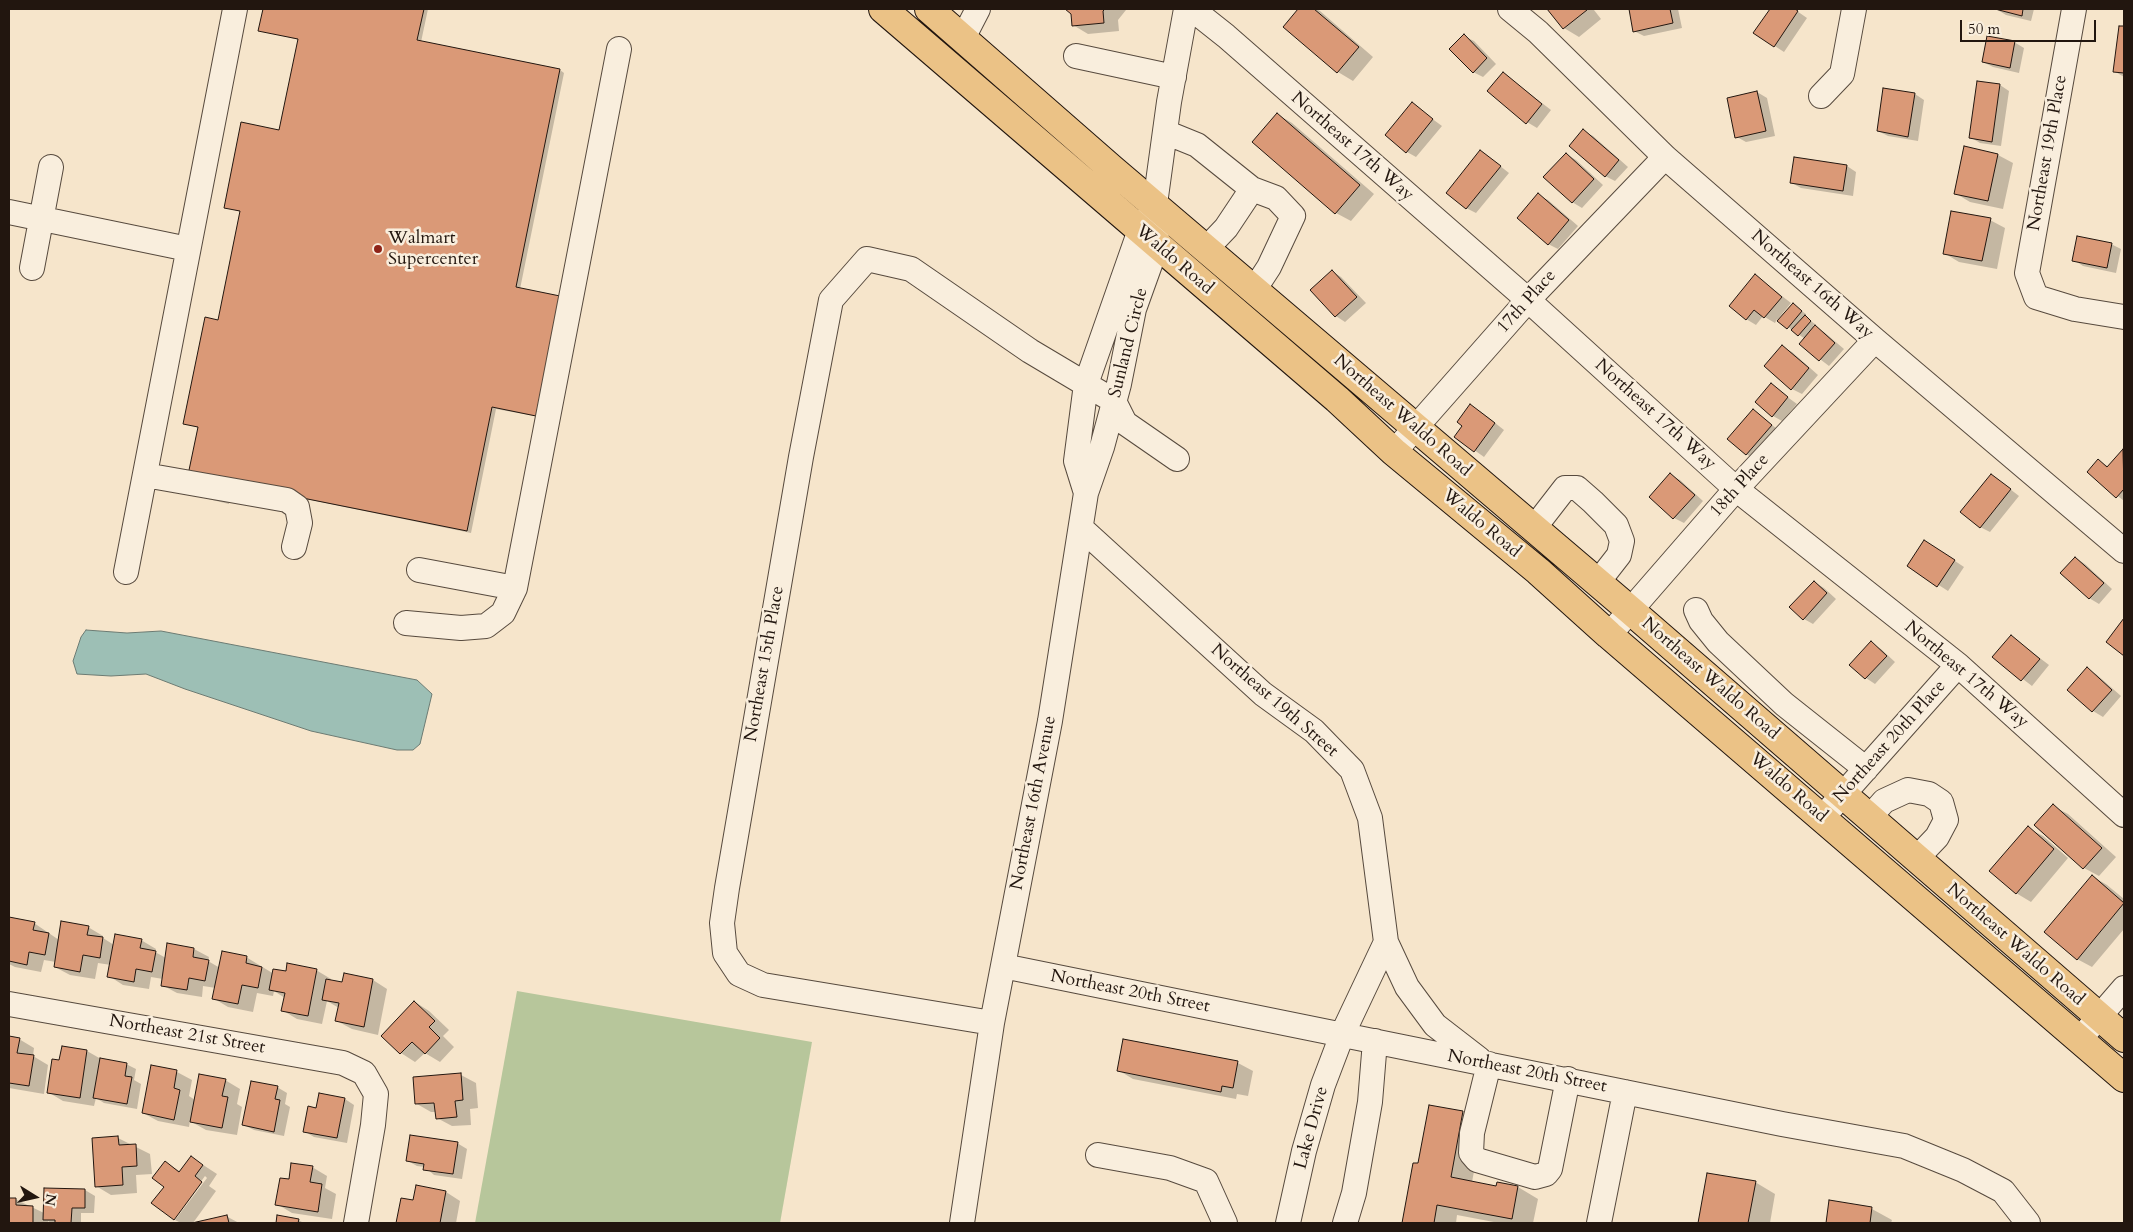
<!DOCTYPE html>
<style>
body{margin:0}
#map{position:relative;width:2133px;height:1232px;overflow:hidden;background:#f6e5cb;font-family:Cardo,serif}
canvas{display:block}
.frame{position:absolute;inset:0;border:10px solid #22160f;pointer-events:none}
.north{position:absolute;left:10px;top:1172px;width:50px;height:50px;-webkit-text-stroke:4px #f9eedd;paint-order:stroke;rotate:100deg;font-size:14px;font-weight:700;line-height:20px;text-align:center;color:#22160f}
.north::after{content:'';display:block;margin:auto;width:18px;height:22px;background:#22160f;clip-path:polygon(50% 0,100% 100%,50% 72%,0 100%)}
.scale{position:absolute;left:1960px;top:20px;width:136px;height:22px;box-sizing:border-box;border:2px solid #22160f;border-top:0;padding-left:6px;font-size:15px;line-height:18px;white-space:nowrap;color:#22160f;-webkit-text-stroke:4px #f9eedd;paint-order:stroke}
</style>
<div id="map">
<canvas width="2133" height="1232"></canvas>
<div class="frame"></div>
<div class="north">N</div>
<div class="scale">50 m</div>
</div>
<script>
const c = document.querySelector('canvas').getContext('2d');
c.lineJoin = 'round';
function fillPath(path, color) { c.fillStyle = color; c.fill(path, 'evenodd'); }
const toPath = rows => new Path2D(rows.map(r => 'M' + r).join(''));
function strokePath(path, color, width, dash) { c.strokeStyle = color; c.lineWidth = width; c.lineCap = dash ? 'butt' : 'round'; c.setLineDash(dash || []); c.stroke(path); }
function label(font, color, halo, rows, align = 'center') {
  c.font = font + ' Cardo,serif'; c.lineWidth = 5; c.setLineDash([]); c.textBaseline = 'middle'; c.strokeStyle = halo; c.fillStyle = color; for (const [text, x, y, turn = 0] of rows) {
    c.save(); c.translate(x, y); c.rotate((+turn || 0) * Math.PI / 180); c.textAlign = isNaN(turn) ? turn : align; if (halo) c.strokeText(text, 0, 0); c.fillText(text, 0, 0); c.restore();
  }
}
fillPath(toPath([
 [517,991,812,1042,780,1223,475,1223]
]), '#b7c69b');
const water = toPath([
 [86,630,127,633,161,631,417,680,432,694,420,744,413,750,397,750,311,731,185,689,146,674,111,676,77,674,73,661,81,637,86,630]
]);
fillPath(water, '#9dbfb5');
strokePath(water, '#6c7b73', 1);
fillPath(toPath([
 [264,9,428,9,421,42,560,70,564,73,520,289,559,297,540,417,496,409,471,533,233,484,229,504,204,498,207,479,199,428,185,424,219,321,241,212,225,207,280,132,299,40,260,30],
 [1067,9,1124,9,1126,10,1118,20,1119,31,1088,34,1073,25,1072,13],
 [1300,9,1316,9,1320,11,1373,57,1353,81,1338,72,1285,26],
 [1548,9,1596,9,1594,10,1601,19,1579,37,1564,28],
 [1630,9,1678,9,1682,28,1644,36,1634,31],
 [1771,9,1794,9,1807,18,1784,52,1755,33],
 [1996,9,2034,9,2031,21,2006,15],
 [2120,27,2124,28,2124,77,2114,71],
 [1464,36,1474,41,1496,64,1483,77,1473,72],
 [2014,42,2024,48,2019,73,1993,67,1983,62],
 [1503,73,1551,110,1537,128,1527,122],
 [2000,85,2009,91,2001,146,1980,143,1970,137],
 [1757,92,1767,98,1775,136,1746,142,1737,137],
 [1915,94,1924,100,1918,141,1888,136,1878,131],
 [1412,104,1442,126,1416,157,1407,152],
 [1277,114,1292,123,1374,194,1351,221,1336,213],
 [1583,131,1593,136,1628,167,1615,181,1605,176],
 [1964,148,1998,155,2013,163,2003,209,1970,202,1955,193],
 [1481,151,1509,173,1476,213,1466,208],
 [1566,154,1576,160,1603,185,1582,208,1572,202],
 [1847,166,1856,172,1853,196,1801,188,1792,183],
 [1538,195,1548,200,1578,226,1558,249,1548,244],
 [1990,220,2005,228,1997,269,1959,262,1944,253],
 [2111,244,2121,249,2116,273,2083,266,2074,260],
 [1332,271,1341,277,1366,303,1345,322,1336,316,1312,290],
 [1756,276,1791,303,1778,319,1780,320,1793,305,1806,314,1804,316,1815,324,1813,326,1824,332,1844,349,1829,366,1800,344,1805,339,1777,319,1775,323,1763,316,1756,325,1746,319],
 [1782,347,1792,352,1818,375,1802,394,1792,389],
 [1771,385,1797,404,1782,421,1773,416],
 [1480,411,1504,430,1484,457,1456,437],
 [1753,411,1780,431,1756,460,1746,454],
 [2123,451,2124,451,2124,501,2088,472,2098,460,2109,467],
 [1671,475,1680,480,1703,501,1684,523,1674,518],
 [1992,475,2019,496,1990,532,1980,527],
 [1934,547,1964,567,1948,591,1909,566],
 [2076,558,2085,564,2112,589,2099,604,2089,598],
 [1814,582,1824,588,1836,599,1813,624,1804,619],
 [2011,636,2049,665,2032,686,1994,657],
 [1871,643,1881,649,1895,662,1875,684,1866,678,1851,665],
 [2087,669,2096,674,2121,696,2103,717,2093,711,2068,690],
 [2053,806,2068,814,2116,857,2099,876,2084,868,2036,825],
 [2028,828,2043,836,2068,858,2031,902,2016,893],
 [2092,876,2107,885,2124,899,2124,929,2092,967,2077,959],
 [9,919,34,923,59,940,88,927,103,936,103,938,114,945,141,940,156,949,155,952,166,958,194,949,209,957,208,961,220,968,246,957,274,974,316,970,331,979,331,981,343,983,373,980,387,989,378,1035,352,1029,337,1021,339,1008,327,1001,322,1024,297,1019,282,1010,285,998,274,991,273,996,257,993,253,1012,228,1007,213,998,216,988,203,986,202,997,177,993,162,985,163,979,151,977,149,989,123,985,109,976,111,965,98,963,95,979,70,975,55,967,56,962,44,960,41,972,15,967,9,964],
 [415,1002,429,1011,449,1030,443,1036,454,1047,440,1062,425,1053,415,1062,401,1053,382,1036],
 [9,1038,19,1039,34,1048,33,1056,48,1065,44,1094,9,1088],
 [1124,1040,1238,1063,1253,1071,1248,1096,1237,1094,1236,1099,1133,1079,1118,1070],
 [87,1051,101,1059,126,1064,136,1069,134,1080,141,1084,137,1109,104,1103,96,1098,94,1106,63,1101,48,1092,60,1061],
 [152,1067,177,1072,192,1080,189,1096,195,1100,225,1080,240,1089,237,1104,242,1107,237,1135,206,1130,190,1121,189,1127,158,1121,143,1113],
 [461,1075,476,1083,478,1108,470,1109,471,1125,452,1126,437,1118,436,1112,431,1112,417,1104],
 [277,1087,287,1093,285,1104,290,1107,284,1136,254,1130,244,1125],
 [345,1099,354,1105,347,1143,314,1137,304,1131,317,1109],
 [1430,1106,1463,1112,1483,1124,1472,1182,1497,1187,1498,1184,1518,1187,1538,1199,1533,1223,1499,1223,1457,1215,1456,1223,1403,1223,1414,1164,1419,1165],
 [118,1138,150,1154,152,1174,136,1175,137,1193,111,1195,96,1186],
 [457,1143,467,1149,462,1179,434,1175,425,1167,417,1166,408,1161],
 [191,1157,217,1174,209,1186,216,1191,193,1223,181,1223,175,1220,207,1178,205,1176,174,1219,165,1186,165,1162,181,1172],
 [312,1167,327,1176,325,1188,336,1194,332,1219,292,1213,277,1204,290,1180],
 [1708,1174,1755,1182,1775,1194,1770,1223,1699,1223],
 [45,1189,85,1190,95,1196,94,1213,81,1213,81,1223,51,1223,48,1221,48,1223,9,1223,9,1199,15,1199,44,1213],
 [446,1192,460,1201,456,1223,398,1223,402,1200,414,1202],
 [1830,1202,1872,1209,1892,1220,1891,1223,1827,1223],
 [226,1216,239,1223,197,1223],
 [278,1216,298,1220,304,1223,277,1223]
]), '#0003');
const building = toPath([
 [263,9,424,9,417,40,560,69,516,287,560,296,536,416,492,407,467,531,188,475,198,427,183,424,205,317,218,320,240,211,224,208,241,122,279,130,298,39,258,31,263,9],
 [1065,9,1105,9,1103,11,1104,23,1072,26,1071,14,1065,9],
 [1298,9,1314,9,1359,47,1337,73,1283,27,1298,9],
 [1547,9,1586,9,1587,10,1563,29,1547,9],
 [1629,9,1670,9,1673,23,1633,32,1629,9],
 [1770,9,1795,9,1798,11,1774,47,1753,33,1770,9],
 [1995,9,2023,9,2022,16,1995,9],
 [2119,26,2124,26,2124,73,2113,72,2119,26],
 [1464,34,1487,58,1473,73,1449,49,1464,34],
 [1987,36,2015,41,2010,68,1982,62,1987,36],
 [1503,72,1542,104,1526,124,1487,91,1503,72],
 [1977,81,2000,84,1992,142,1969,138,1977,81],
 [1883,88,1915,93,1908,137,1877,131,1883,88],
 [1757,91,1766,131,1735,138,1727,98,1757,91],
 [1412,102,1433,119,1406,153,1385,135,1412,102],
 [1277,113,1360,185,1335,214,1252,142,1277,113],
 [1583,129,1619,160,1605,177,1569,146,1583,129],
 [1964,146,1998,154,1988,201,1954,194,1964,146],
 [1480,150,1501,166,1466,209,1446,193,1480,150],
 [1566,153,1594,179,1572,203,1543,177,1566,153],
 [1794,157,1847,165,1843,191,1790,183,1794,157],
 [1538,193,1569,220,1548,245,1517,218,1538,193],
 [1951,211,1991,218,1982,261,1943,254,1951,211],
 [2077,236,2112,243,2107,268,2072,261,2077,236],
 [1332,270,1357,297,1335,317,1310,290,1332,270],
 [1755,274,1782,297,1764,318,1754,310,1746,320,1729,306,1755,274],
 [1793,303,1802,311,1787,329,1777,321,1793,303],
 [1805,315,1811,321,1798,336,1791,330,1805,315],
 [1815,325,1835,343,1819,361,1799,344,1815,325],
 [1782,345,1809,368,1791,390,1764,366,1782,345],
 [1771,383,1788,397,1772,417,1755,402,1771,383],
 [1470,404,1495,423,1474,452,1454,437,1462,426,1457,422,1470,404],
 [1753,409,1772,425,1746,455,1727,439,1753,409],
 [2123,449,2124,489,2116,498,2087,472,2098,459,2107,467,2123,449],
 [1670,473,1695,495,1673,519,1649,497,1670,473],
 [1991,474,2011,489,1980,528,1960,512,1991,474],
 [1924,540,1955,560,1937,587,1907,566,1924,540],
 [2075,557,2104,583,2089,599,2060,573,2075,557],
 [1814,581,1827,593,1803,620,1789,607,1814,581],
 [2124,618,2124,656,2106,642,2124,618],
 [2011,635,2040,659,2021,681,1992,657,2011,635],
 [1871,641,1887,656,1865,679,1849,665,1871,641],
 [2087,667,2112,690,2092,712,2067,690,2087,667],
 [2053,804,2102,848,2083,869,2034,825,2053,804],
 [2028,826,2054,849,2016,894,1989,871,2028,826],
 [2092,875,2124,903,2077,960,2044,932,2092,875],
 [9,917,35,922,33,930,49,933,45,955,29,952,27,965,9,961,9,917],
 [61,921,89,926,87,935,103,937,100,958,83,955,80,972,54,967,61,921],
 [115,934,142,939,140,948,156,951,152,972,136,969,134,982,107,977,115,934],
 [167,943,194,948,193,957,209,960,205,981,189,978,187,990,161,986,167,943],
 [222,951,247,956,246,963,262,967,258,988,242,985,238,1004,212,999,222,951],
 [287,963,317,969,308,1016,281,1011,285,993,269,990,273,969,286,971,287,963],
 [344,973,373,979,364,1027,335,1021,339,1003,322,1000,326,979,342,982,344,973],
 [414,1001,435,1021,429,1027,440,1038,425,1054,412,1042,400,1054,381,1036,414,1001],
 [9,1036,20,1038,17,1053,34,1055,29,1086,9,1083,9,1036],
 [1123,1039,1238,1061,1233,1088,1222,1086,1221,1092,1117,1071,1123,1039],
 [62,1046,87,1050,80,1098,47,1093,52,1059,59,1060,62,1046],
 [100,1058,127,1063,125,1076,132,1077,127,1104,93,1098,100,1058],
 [151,1065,177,1070,174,1088,180,1090,174,1120,142,1113,151,1065],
 [461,1073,463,1100,455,1101,457,1117,436,1119,434,1103,415,1104,413,1077,461,1073],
 [199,1074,226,1079,222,1096,228,1097,222,1128,190,1122,199,1074],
 [251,1081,278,1086,275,1099,280,1100,274,1132,242,1125,251,1081],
 [319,1093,345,1098,337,1138,303,1132,308,1106,316,1108,319,1093],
 [1429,1105,1463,1111,1451,1177,1496,1186,1497,1182,1518,1186,1512,1219,1437,1205,1434,1223,1402,1223,1413,1163,1418,1163,1429,1105],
 [410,1135,458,1142,453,1174,423,1170,424,1164,406,1161,410,1135],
 [118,1136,119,1145,136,1144,137,1166,122,1167,123,1185,95,1187,92,1138,118,1136],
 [191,1156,203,1165,195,1176,202,1182,174,1220,151,1203,164,1187,152,1178,165,1161,179,1172,191,1156],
 [291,1163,313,1166,310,1182,322,1184,318,1212,275,1205,280,1178,289,1179,291,1163],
 [1707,1173,1756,1181,1748,1223,1698,1223,1707,1173],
 [416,1185,446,1191,440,1223,396,1223,401,1198,413,1200,416,1185],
 [44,1188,85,1189,85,1208,72,1208,71,1223,55,1223,55,1220,43,1220,44,1188],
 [9,1198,16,1198,16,1205,33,1206,33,1223,9,1223,9,1198],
 [1829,1200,1872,1207,1870,1223,1826,1223,1829,1200],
 [227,1215,229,1223,192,1223,227,1215],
 [277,1215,299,1219,298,1223,276,1223,277,1215]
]);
fillPath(building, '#da9977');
strokePath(building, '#22160f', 1);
const minor = toPath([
 [1192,9,1226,36,1528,300,1736,489,1958,665,2124,815],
 [1510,9,1538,32,1665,157,1875,340,2124,551],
 [2074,9,2027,273,2036,297,2075,309,2124,317],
 [963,38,978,9],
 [1076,56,1174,77],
 [1821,96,1842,74,1854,9],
 [1165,132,1197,145,1252,189,1226,228,1206,249],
 [1252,189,1276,198,1293,216,1269,267,1254,290],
 [9,212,188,249],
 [32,268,51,167],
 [1114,401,1125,423,1177,459],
 [1394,452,1528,300,1665,157],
 [145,475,287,500,297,507,300,523,294,547],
 [1086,493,1102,447,1119,384,1134,309,1157,245,1155,204,1169,102,1186,9],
 [1081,528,1263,694,1314,731,1352,770,1370,818,1386,942,1407,987,1435,1025,1479,1059],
 [1534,528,1565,488,1577,488,1593,502,1616,525,1622,541,1619,555,1598,582],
 [419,570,515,588],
 [126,572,235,9],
 [1696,610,1701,621,1718,642,1784,704,1866,769],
 [406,623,461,628,486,626,503,613,515,588,619,49],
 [1609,635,1736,489,1875,340],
 [1822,818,1958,665],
 [1869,818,1884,801,1908,790,1929,794,1941,802,1946,820,1937,837,1916,859],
 [1003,966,1782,1124,1904,1146,1963,1170,2003,1191,2028,1223],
 [9,1004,343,1063,364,1073,376,1094,373,1125,356,1223],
 [992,1023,763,985,739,974,725,953,722,923,727,888,801,457,831,300,867,259,911,269,1030,351,1114,401],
 [2079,1040,2124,988],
 [1489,1064,1472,1133,1471,1153,1477,1160,1535,1177,1546,1174,1550,1169,1568,1079],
 [1098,1155,1170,1168,1206,1181,1225,1223],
 [962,1223,992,1023,1050,721,1086,493,1076,461,1086,384,1140,230,1150,214],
 [1288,1223,1304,1151,1323,1085,1342,1035,1386,942],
 [1345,1223,1354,1193,1370,1102,1375,1041],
 [1599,1223,1625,1092]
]);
const highway = toPath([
 [883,9,1337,399,1394,452,1538,571,1609,635,2124,1078],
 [929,9,1112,169,1630,610,2124,1038]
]);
strokePath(minor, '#574a3e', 26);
strokePath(highway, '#22160f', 30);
strokePath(minor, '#f9eedd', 24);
strokePath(highway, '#ebc286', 28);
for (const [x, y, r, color] of [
 [378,249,5,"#8f2418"]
]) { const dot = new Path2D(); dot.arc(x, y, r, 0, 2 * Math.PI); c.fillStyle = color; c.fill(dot); strokePath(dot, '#f9eedd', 2); }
label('18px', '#22160f', '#f9eedd', [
 ["Northeast 17th Way",1352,147,41],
 ["Northeast 19th Place",2048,153,-80],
 ["Waldo Road",1174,260,41],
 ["Northeast 16th Way",1812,285,41],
 ["17th Place",1527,302,-48],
 ["Sunland Circle",1129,343,-76],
 ["Northeast 17th Way",1655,415,42],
 ["Northeast Waldo Road",1402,416,41],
 ["18th Place",1740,486,-48],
 ["Waldo Road",1481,524,40],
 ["Northeast 15th Place",765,664,-80],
 ["Northeast 17th Way",1966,675,40],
 ["Northeast Waldo Road",1710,679,41],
 ["Northeast 19th Street",1274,701,41],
 ["Northeast 20th Place",1890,742,-48],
 ["Waldo Road",1788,788,41],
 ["Northeast 16th Avenue",1034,803,-79],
 ["Northeast Waldo Road",2015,945,41],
 ["Northeast 20th Street",1130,992,11],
 ["Northeast 21st Street",187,1035,10],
 ["Northeast 20th Street",1527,1072,11],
 ["Lake Drive",1312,1128,-75]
]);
label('18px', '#22160f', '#f9eedd', [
 ["Walmart",388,239],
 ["Supercenter",388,260]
], 'left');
</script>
